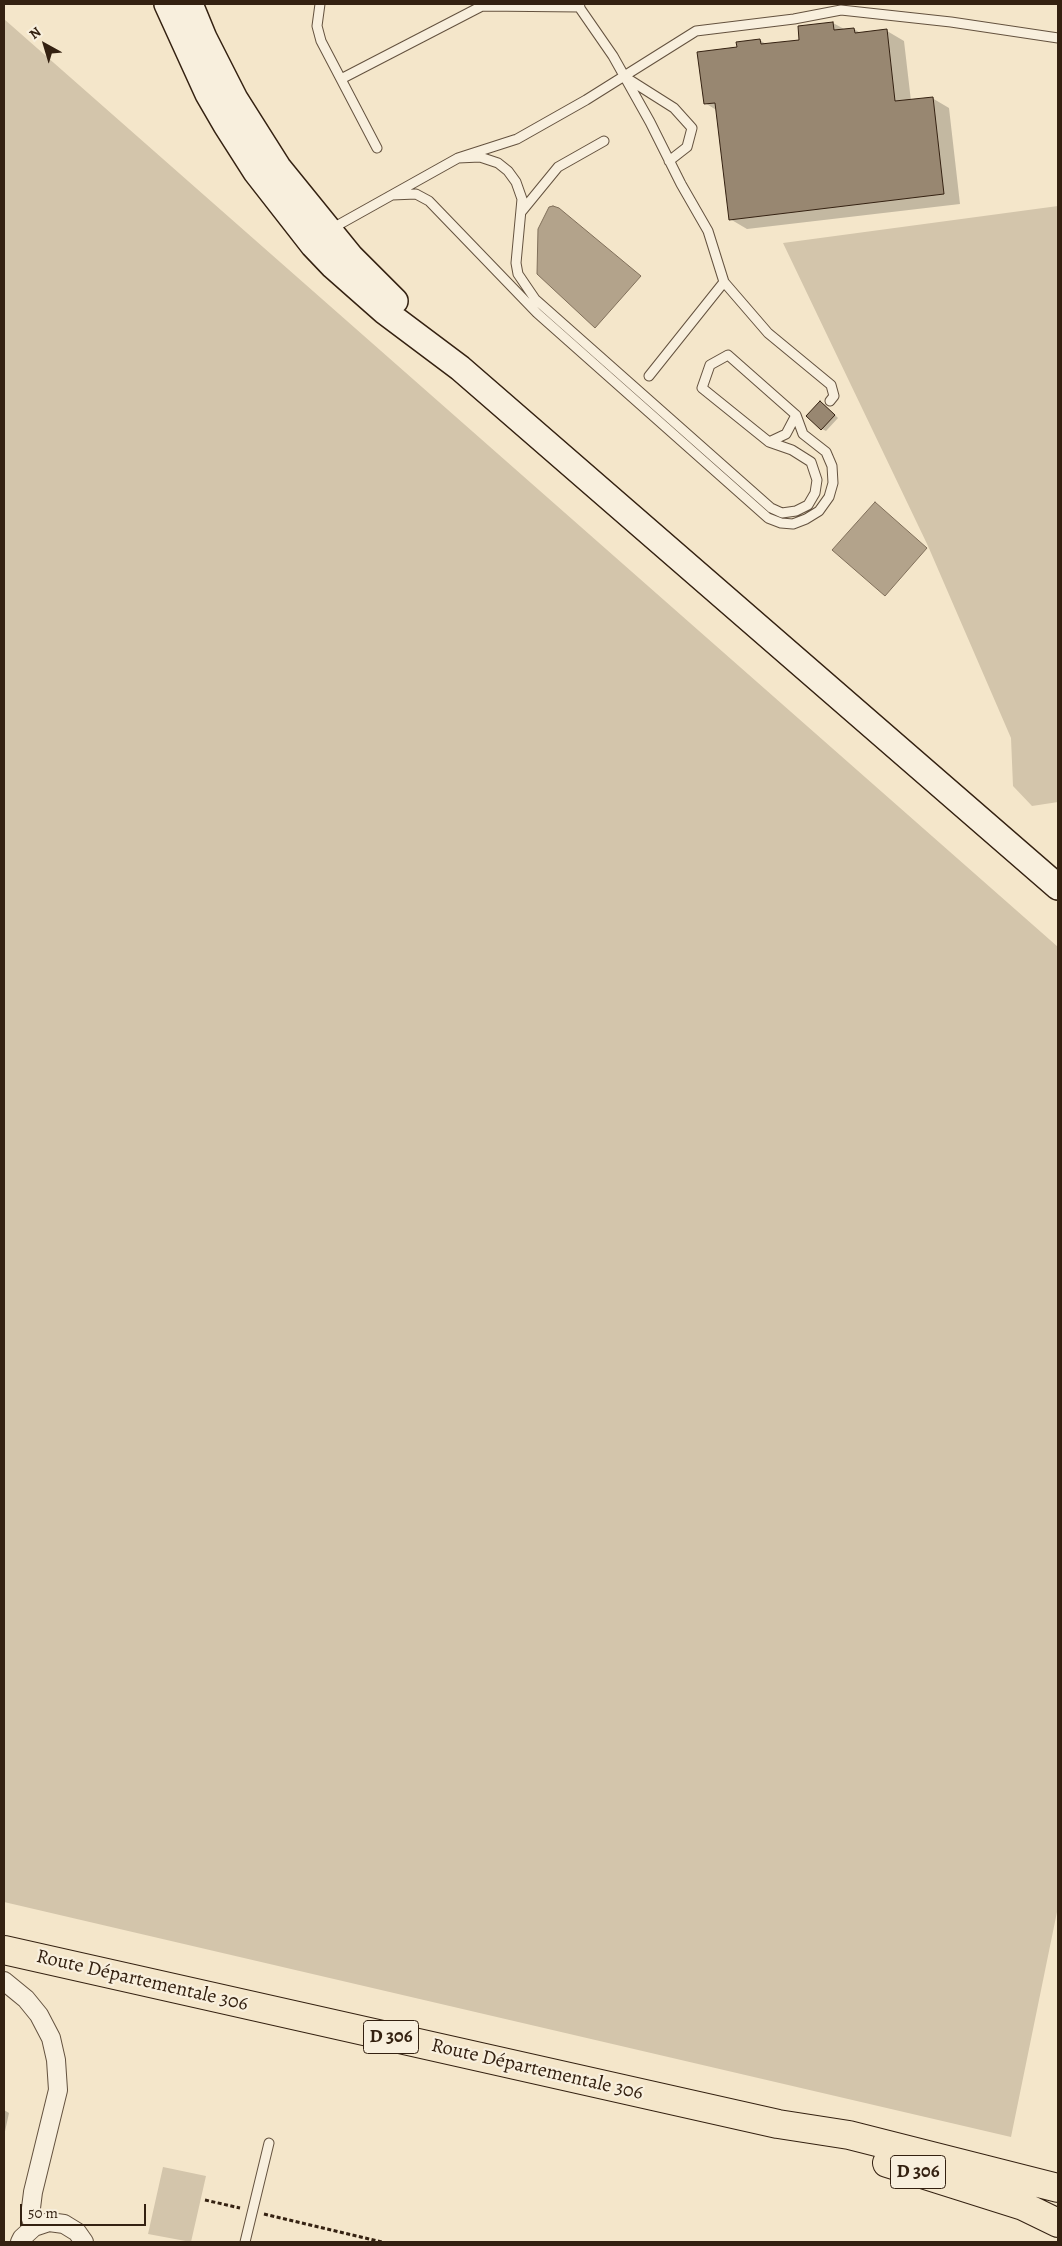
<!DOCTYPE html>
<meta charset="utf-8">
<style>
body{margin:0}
#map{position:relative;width:1062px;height:2246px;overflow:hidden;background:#f4e6ca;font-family:Alegreya,serif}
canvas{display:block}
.frame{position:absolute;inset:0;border:5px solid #342111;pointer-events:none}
.north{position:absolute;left:20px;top:20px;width:50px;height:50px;-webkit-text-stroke:4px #f8efdd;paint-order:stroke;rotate:321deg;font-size:14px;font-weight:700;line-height:20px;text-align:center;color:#342111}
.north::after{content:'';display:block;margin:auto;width:18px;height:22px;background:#342111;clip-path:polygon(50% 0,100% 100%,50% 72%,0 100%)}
.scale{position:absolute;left:20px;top:2204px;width:126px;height:22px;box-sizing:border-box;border:2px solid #342111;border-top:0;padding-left:6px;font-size:15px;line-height:18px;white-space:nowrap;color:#342111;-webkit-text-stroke:4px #f8efdd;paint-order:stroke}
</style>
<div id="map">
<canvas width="1062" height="2246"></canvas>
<div class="frame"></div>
<div class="north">N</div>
<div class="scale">50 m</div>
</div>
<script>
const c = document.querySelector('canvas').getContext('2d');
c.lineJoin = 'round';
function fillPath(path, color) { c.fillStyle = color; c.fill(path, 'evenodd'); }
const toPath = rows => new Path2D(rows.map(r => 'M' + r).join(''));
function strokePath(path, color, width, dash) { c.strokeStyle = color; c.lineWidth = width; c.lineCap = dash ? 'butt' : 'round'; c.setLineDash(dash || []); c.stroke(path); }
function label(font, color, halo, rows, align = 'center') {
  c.font = font + ' Alegreya,serif'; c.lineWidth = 4.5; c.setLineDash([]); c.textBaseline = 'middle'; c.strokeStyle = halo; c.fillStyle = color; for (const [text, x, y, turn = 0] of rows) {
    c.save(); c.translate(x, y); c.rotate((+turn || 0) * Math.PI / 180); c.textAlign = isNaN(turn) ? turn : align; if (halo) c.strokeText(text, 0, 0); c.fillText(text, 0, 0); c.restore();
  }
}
fillPath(toPath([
 [4,19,1058,947,1058,1907,1011,2137,4,1902],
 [1058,206,1058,802,1032,806,1013,786,1011,738,928,546,783,243],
 [163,2167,206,2176,191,2242,148,2234]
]), '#d3c5ab');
const water = toPath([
 [553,206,559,208,641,276,595,328,537,274,538,229,549,207,553,206],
 [875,502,927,548,885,596,832,550,875,502]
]);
fillPath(water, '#b3a38b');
strokePath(water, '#806f5a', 1);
fillPath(toPath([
 [833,23,846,30,854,29,862,34,887,31,904,41,911,101,932,98,949,108,960,204,747,229,730,219,718,111,705,103,738,48,760,40,767,45,801,41],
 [824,404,838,418,826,431,822,429],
 [4,2110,9,2113,4,2136]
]), '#0003');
const building = toPath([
 [833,22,834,30,854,28,855,33,887,29,895,101,933,97,944,194,729,220,715,103,704,104,697,52,737,47,736,42,760,39,761,44,799,40,798,26,833,22],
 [820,401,835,415,821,430,806,416,820,401]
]);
fillPath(building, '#988771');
strokePath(building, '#342111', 1);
const service = toPath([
 [320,4,317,26,321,41,377,148],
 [577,4,613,56,650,122,681,184,708,231,724,282,768,333,831,385,834,396,830,401],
 [625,77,674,108,692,128,687,147,669,161],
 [341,79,482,6,580,7],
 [392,195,416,194,429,201,537,313,768,518,781,523,793,524,806,519,819,511,829,497,833,483,832,466,826,452,803,434,796,415,728,355,710,365,702,388,769,442,792,450,811,462,817,480,815,493,808,505,796,511,782,513,771,508,535,299,518,274,516,263,522,199,516,182,508,171,498,163,480,157,458,158],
 [522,211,558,167,604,141],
 [331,229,458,158,517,139,586,100,696,31,794,19,841,10,951,22,1058,38],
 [649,376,724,282],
 [769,442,786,434,796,415],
 [245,2242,269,2143]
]);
const minor = toPath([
 [4,1981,26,1999,39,2015,51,2038,56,2060,58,2090,33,2192,30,2216,34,2227],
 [20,2242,22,2238,34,2227,49,2222,64,2224,77,2232,84,2242]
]);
const secondary = toPath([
 [167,4,208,94,226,125,256,172,313,245,333,266,384,311,460,368,1058,887],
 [190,4,204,38,235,99,278,167,351,257,395,301]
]);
const primary = toPath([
 [4,1950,778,2124,849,2135,1058,2188],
 [887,2163,1023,2206,1058,2223]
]);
strokePath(service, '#64523f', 11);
strokePath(minor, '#64523f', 20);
strokePath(secondary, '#342111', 28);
strokePath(primary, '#342111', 30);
strokePath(toPath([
 [205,2200,240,2208],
 [264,2214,382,2242]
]), '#342111', 3, [4, 2.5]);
strokePath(service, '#f8efdd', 9);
strokePath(minor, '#f8efdd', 18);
strokePath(secondary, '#f8efdd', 25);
strokePath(primary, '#f4e6ca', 28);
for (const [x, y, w] of [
 [391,2037,55],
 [918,2172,55]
]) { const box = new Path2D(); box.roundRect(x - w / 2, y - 16.5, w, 33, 4); c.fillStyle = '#f8efdd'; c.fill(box); strokePath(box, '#342111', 1); }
label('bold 19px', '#342111', null, [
 ["D 306",391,2037],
 ["D 306",918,2172]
]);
label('20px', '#342111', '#f8efdd', [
 ["Route Départementale 306",142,1981,13],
 ["Route Départementale 306",537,2070,13]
]);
</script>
